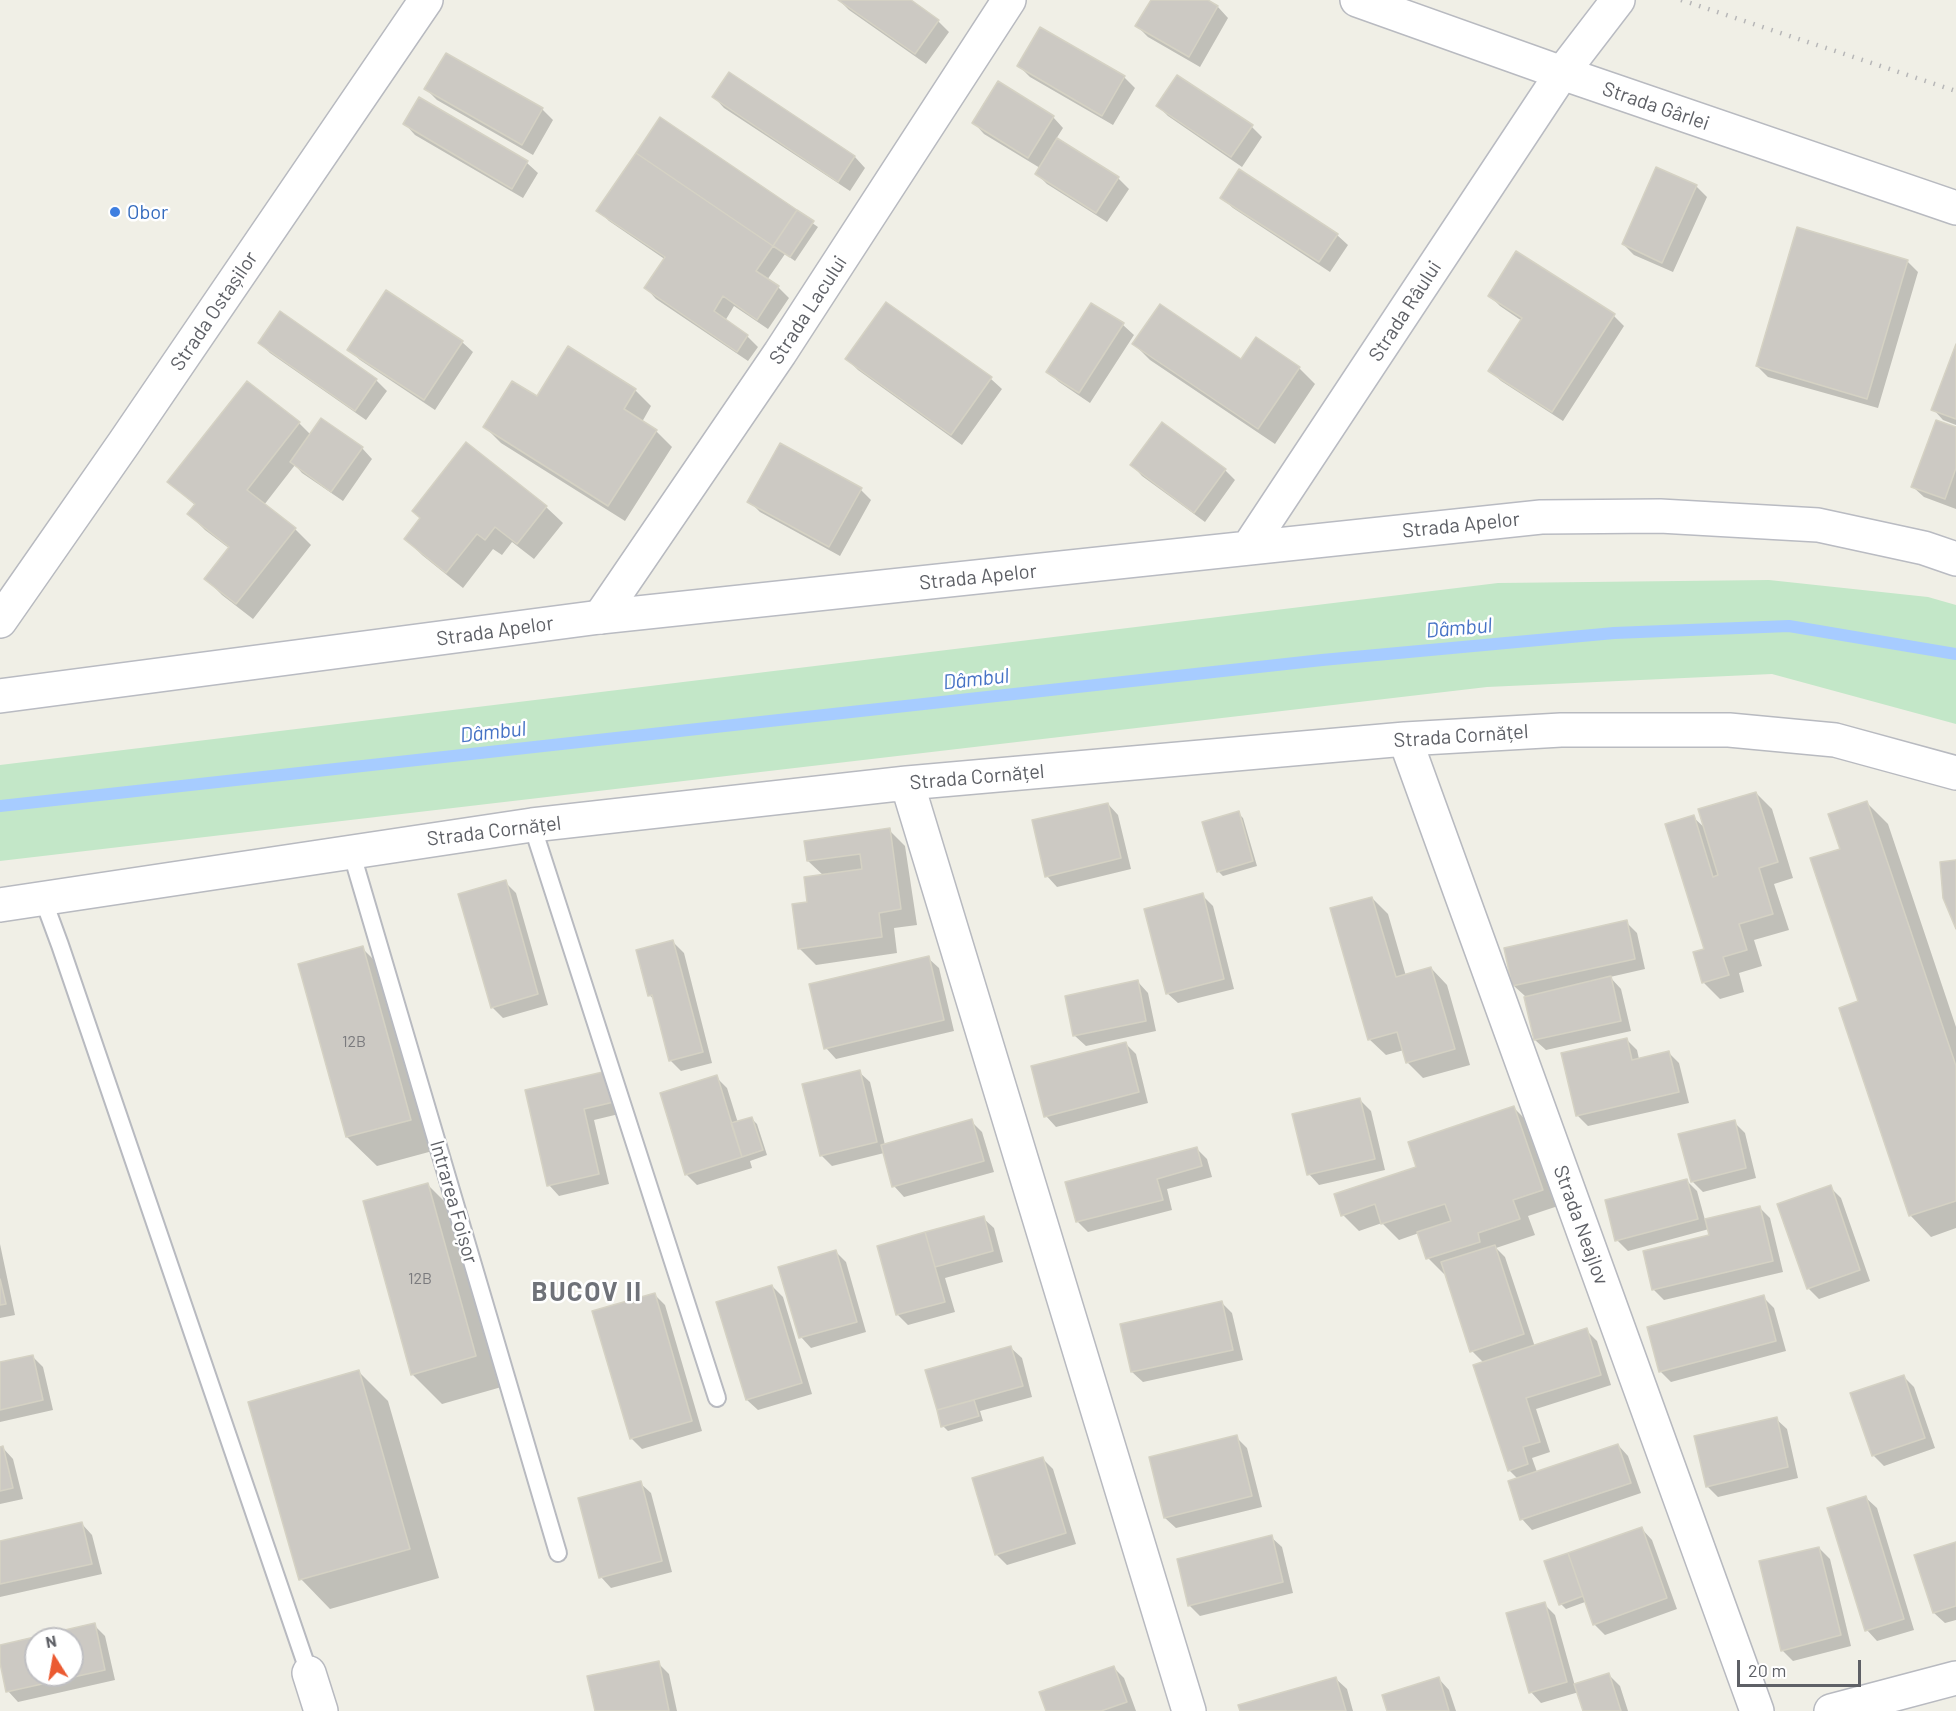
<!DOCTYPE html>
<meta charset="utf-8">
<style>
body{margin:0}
#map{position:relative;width:1956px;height:1711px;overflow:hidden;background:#f0efe6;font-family:Barlow,sans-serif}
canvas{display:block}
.north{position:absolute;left:24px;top:1627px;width:60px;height:60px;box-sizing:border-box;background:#fff;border:2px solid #bfbfc2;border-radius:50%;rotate:349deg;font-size:16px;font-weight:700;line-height:24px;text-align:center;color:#5e6066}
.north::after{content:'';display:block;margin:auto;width:21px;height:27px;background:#eb5a31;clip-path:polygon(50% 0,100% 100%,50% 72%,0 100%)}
.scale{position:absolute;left:1737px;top:1660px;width:124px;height:27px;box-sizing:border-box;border:3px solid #5e6066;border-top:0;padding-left:8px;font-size:18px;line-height:21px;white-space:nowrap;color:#5e6066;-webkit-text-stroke:4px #fff;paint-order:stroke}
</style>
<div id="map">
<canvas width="1956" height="1711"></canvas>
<div class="north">N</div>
<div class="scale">20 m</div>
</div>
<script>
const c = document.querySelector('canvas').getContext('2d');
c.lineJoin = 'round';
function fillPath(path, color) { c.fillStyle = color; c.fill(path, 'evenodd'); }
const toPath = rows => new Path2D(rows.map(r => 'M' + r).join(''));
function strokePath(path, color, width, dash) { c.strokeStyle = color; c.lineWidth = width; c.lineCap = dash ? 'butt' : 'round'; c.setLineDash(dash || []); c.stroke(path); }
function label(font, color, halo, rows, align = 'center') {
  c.font = font + ' Barlow,sans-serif'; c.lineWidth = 5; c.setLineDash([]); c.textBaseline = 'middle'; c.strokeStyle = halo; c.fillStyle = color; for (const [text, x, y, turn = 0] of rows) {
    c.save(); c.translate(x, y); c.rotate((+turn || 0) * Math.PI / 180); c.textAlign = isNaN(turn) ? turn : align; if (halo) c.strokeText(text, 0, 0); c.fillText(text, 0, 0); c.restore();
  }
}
fillPath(toPath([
 [1769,580,1928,597,1956,605,1956,724,1772,674,1487,687,0,861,0,765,1498,583]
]), '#c3e7c8');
fillPath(toPath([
 [839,0,908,0,938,21,949,32,926,64,849,10],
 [1152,0,1205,0,1218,7,1228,18,1200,67,1148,37,1137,26],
 [446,55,542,109,553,120,533,155,437,100,426,89],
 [1019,66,1124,77,1135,88,1113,125,1030,77],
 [729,74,855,157,865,168,850,191,724,108,714,97],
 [1158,106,1252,127,1262,137,1242,167,1168,116],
 [1053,117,1063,128,1056,139,1118,178,1129,189,1107,222,1047,184,1036,173,1040,168,984,134,974,123],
 [661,119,818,227,795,261,785,254,767,280,778,287,789,298,768,329,734,306,725,321,747,336,758,347,748,361,656,299,646,288,666,260,609,221,598,210],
 [405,124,527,163,538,173,523,198,415,135],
 [1696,186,1707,197,1673,272,1634,255,1623,244],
 [1222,198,1337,235,1348,245,1330,272,1233,208],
 [1907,261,1918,272,1878,408,1768,377,1757,366],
 [1490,296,1614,316,1624,326,1563,421,1501,381,1490,371,1522,321,1500,306],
 [887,304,991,379,1002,389,962,445,858,370,847,359],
 [1092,305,1123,325,1134,335,1090,403,1059,382,1048,372],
 [280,313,376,380,387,391,366,420,270,353,260,343],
 [1257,339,1299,368,1315,384,1275,444,1150,360,1134,344,1242,361],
 [462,342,473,352,435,410,360,360,349,350],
 [1956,348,1956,425,1943,420,1933,409],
 [635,390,651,406,642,422,656,431,672,447,625,521,501,443,485,427,537,398],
 [299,423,311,435,362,448,372,459,343,501,302,473,295,465,264,505,295,529,311,545,253,619,222,595,206,579,230,549,205,530,189,514,196,506,169,482],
 [1956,429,1956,509,1924,497,1913,487],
 [466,444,546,507,563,523,534,559,512,542,502,555,493,549,463,588,422,555,406,539,422,519],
 [1132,465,1225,470,1235,480,1205,522,1142,476],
 [861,490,871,500,840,556,760,512,749,501],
 [1756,793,1772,809,1793,878,1774,884,1789,930,1754,940,1762,966,1739,973,1744,992,1720,999,1704,983,1695,953,1706,950,1693,817,1706,829],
 [1867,803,1888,824,1956,1027,1956,1228,1931,1237,1910,1215,1860,1002,1842,850],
 [1108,804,1118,815,1131,869,1057,887,1047,876],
 [1238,813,1243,818,1257,866,1223,876,1218,871],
 [889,830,905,846,917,925,894,928,897,953,816,965,800,949,809,903,824,876,808,861],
 [505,882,516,893,548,1005,503,1018,492,1007],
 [1202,895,1213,906,1234,989,1178,1003,1167,993],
 [1372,898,1388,914,1406,976,1431,968,1447,985,1470,1065,1423,1078,1407,1062,1404,1050,1386,1055,1369,1039],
 [1626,922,1637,933,1645,969,1610,977,1621,989,1631,1031,1546,1050,1535,1040,1525,996,1514,986,1505,949],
 [673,942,684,953,712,1063,681,1071,670,1060,655,1000,649,995],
 [362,948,392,978,440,1149,377,1166,347,1137],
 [928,958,939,968,954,1031,836,1059,826,1048],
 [1138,982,1148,993,1156,1031,1086,1046,1075,1036],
 [1626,1039,1637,1050,1639,1059,1669,1053,1679,1063,1689,1103,1588,1126,1578,1116,1563,1055],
 [1125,1043,1136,1054,1148,1103,1056,1127,1046,1116],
 [859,1072,870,1082,885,1145,971,1121,982,1132,994,1172,904,1197,894,1186,884,1153,832,1166,821,1155],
 [606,1073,623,1113,594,1120,609,1184,559,1196,549,1185,527,1092],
 [716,1077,727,1088,738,1123,752,1119,757,1124,767,1155,750,1161,752,1168,697,1185,686,1174],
 [1360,1100,1371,1111,1385,1170,1319,1185,1309,1174],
 [1514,1108,1530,1124,1558,1206,1528,1216,1535,1235,1496,1248,1505,1257,1535,1347,1586,1330,1597,1341,1611,1385,1536,1409,1550,1452,1532,1458,1537,1472,1618,1445,1628,1456,1641,1493,1532,1530,1522,1519,1518,1479,1509,1470,1484,1363,1472,1351,1446,1274,1444,1274,1428,1258,1419,1233,1399,1240,1382,1223,1359,1231,1343,1215],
 [1734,1122,1745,1133,1756,1178,1703,1192,1692,1181],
 [1197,1149,1207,1159,1212,1177,1167,1189,1172,1210,1088,1232,1077,1221],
 [1686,1180,1697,1191,1705,1220,1760,1208,1770,1218,1783,1272,1664,1300,1653,1289,1711,1236,1709,1229,1628,1251,1617,1240],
 [428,1185,457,1214,505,1386,442,1404,412,1374],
 [1830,1187,1841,1198,1870,1281,1819,1299,1808,1288],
 [983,1218,994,1228,1003,1262,945,1278,955,1312,908,1325,897,1314,878,1247],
 [0,1244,15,1315,0,1318],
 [835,1251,846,1262,866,1332,811,1348,801,1337],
 [772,1286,783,1297,812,1394,758,1410,747,1400,718,1303],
 [654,1294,665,1305,702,1431,642,1449,631,1438],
 [1763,1297,1774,1308,1786,1351,1671,1382,1661,1372,1649,1328],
 [1221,1302,1232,1313,1243,1360,1143,1382,1132,1372],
 [1011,1348,1022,1358,1032,1397,980,1411,983,1421,948,1431,943,1426,927,1371],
 [32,1356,43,1367,53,1410,0,1422,0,1364],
 [359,1372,388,1401,439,1578,330,1609,301,1579],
 [1903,1376,1914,1387,1935,1448,1884,1466,1873,1455],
 [1776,1419,1787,1429,1798,1478,1718,1497,1707,1486],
 [1236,1437,1247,1448,1262,1507,1176,1528,1165,1518],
 [3,1448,13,1459,23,1499,0,1504,0,1449],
 [1042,1458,1053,1469,1076,1544,1007,1565,996,1554],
 [640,1483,651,1493,672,1572,611,1588,601,1577],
 [1866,1498,1877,1508,1914,1630,1877,1641,1867,1630],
 [82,1524,92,1535,102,1574,0,1597,0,1542],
 [1642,1529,1652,1540,1677,1609,1605,1635,1594,1624,1585,1602,1566,1609,1561,1604,1546,1562],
 [1271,1537,1282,1547,1293,1593,1200,1616,1189,1605],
 [1956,1543,1956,1620,1945,1623,1934,1613],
 [1819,1548,1830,1559,1851,1646,1793,1661,1782,1650],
 [1544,1604,1555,1615,1575,1686,1609,1675,1620,1686,1628,1711,1584,1711,1579,1692,1541,1703,1531,1692],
 [94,1625,105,1636,115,1680,18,1702,8,1691,0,1657,0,1646],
 [36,1639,72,1639,72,1675,36,1675],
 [658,1663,669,1674,677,1711,596,1711],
 [1113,1667,1124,1678,1136,1711,1048,1711],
 [1336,1679,1347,1689,1353,1711,1241,1711],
 [1439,1679,1449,1690,1456,1711,1388,1711]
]), '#0003');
strokePath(toPath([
 [0,806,1322,660,1614,633,1789,626,1956,654]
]), '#a7ccff', 12);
const building = toPath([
 [838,0,911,0,939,20,915,54,838,0],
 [1151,0,1208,0,1218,6,1189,57,1135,26,1151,0],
 [1040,27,1125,76,1102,116,1017,66,1040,27],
 [446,53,543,108,522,145,424,89,446,53],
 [729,72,855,156,838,182,712,97,729,72],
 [1177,75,1253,125,1231,157,1156,106,1177,75],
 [998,81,1054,116,1028,158,972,123,998,81],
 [419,97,528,161,512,189,403,124,419,97],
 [660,117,797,210,773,246,636,153,660,117],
 [1057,138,1119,177,1096,213,1035,174,1057,138],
 [636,153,773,246,756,271,779,286,757,320,723,296,714,311,748,335,737,352,644,288,665,257,596,211,636,153],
 [1656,167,1697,185,1662,263,1622,244,1656,167],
 [1239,169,1338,234,1319,262,1220,198,1239,169],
 [797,210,814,221,790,257,773,246,797,210],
 [1797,227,1908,260,1867,399,1756,366,1797,227],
 [1516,251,1615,314,1552,412,1488,371,1522,318,1488,296,1516,251],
 [386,290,463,341,424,400,347,350,386,290],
 [886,302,992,377,951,435,845,359,886,302],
 [1091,303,1124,323,1079,393,1046,372,1091,303],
 [1160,304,1241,359,1256,337,1300,367,1258,429,1132,344,1160,304],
 [280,311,377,379,355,411,258,343,280,311],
 [1956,344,1956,419,1931,410,1956,344],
 [568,346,636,389,624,409,657,430,608,506,483,427,512,381,537,396,568,346],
 [247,381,300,422,247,490,296,528,236,604,204,579,229,547,187,514,195,504,167,482,247,381],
 [321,418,363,447,331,492,290,462,321,418],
 [1936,420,1956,427,1956,468,1945,499,1911,487,1936,420],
 [1162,422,1226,469,1194,513,1130,465,1162,422],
 [466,442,547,506,517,544,495,527,485,540,477,534,446,573,404,539,420,518,412,511,466,442],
 [780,443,862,488,829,547,747,502,780,443],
 [1756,792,1778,862,1759,868,1773,914,1739,924,1747,950,1723,957,1729,975,1702,983,1693,952,1704,949,1665,824,1694,815,1713,877,1718,875,1698,809,1756,792],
 [1867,801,1956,1066,1956,1201,1909,1216,1839,1008,1858,1001,1810,858,1840,849,1828,814,1867,801],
 [1108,803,1121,858,1045,877,1032,820,1108,803],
 [1239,811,1253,861,1217,872,1202,822,1239,811],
 [890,828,901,909,879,913,882,937,798,949,792,904,807,902,804,877,862,869,860,854,807,861,804,841,890,828],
 [1956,860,1956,929,1943,898,1940,862,1956,860],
 [506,880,538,994,491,1008,458,894,506,880],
 [1203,893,1224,979,1166,994,1144,909,1203,893],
 [1372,897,1396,977,1431,967,1455,1049,1406,1063,1397,1032,1368,1040,1330,908,1372,897],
 [1627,920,1635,959,1512,986,1504,948,1627,920],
 [673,940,703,1052,669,1061,652,995,648,996,636,950,673,940],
 [363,946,411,1120,346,1137,298,964,363,946],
 [929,956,944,1020,824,1049,809,984,929,956],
 [1611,976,1621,1021,1534,1040,1524,997,1611,976],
 [1138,980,1146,1021,1073,1036,1065,996,1138,980],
 [1627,1038,1632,1060,1669,1051,1679,1092,1576,1116,1561,1053,1627,1038],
 [1126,1042,1139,1092,1044,1117,1031,1066,1126,1042],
 [860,1070,877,1142,820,1156,802,1084,860,1070],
 [607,1071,614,1102,584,1109,599,1174,547,1186,525,1090,607,1071],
 [717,1075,742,1157,685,1175,660,1093,717,1075],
 [1360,1098,1375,1159,1307,1175,1292,1114,1360,1098],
 [1514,1106,1543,1190,1513,1200,1520,1219,1478,1233,1480,1242,1426,1259,1417,1232,1451,1221,1445,1204,1381,1224,1375,1204,1341,1216,1334,1194,1416,1167,1408,1142,1514,1106],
 [752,1117,763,1150,742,1157,731,1123,752,1117],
 [972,1119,984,1161,892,1187,881,1145,972,1119],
 [1735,1120,1746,1168,1691,1182,1678,1134,1735,1120],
 [1197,1147,1202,1166,1157,1179,1163,1200,1076,1222,1065,1182,1197,1147],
 [1687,1179,1698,1219,1615,1241,1605,1200,1687,1179],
 [428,1183,476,1356,411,1375,363,1201,428,1183],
 [1831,1185,1860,1270,1807,1289,1777,1204,1831,1185],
 [1760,1206,1773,1261,1652,1290,1643,1251,1709,1235,1705,1219,1760,1206],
 [984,1216,993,1251,935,1267,925,1232,984,1216],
 [925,1232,945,1302,896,1315,877,1246,925,1232],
 [1495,1245,1524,1334,1470,1352,1441,1262,1495,1245],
 [836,1250,857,1322,799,1338,778,1267,836,1250],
 [0,1279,6,1304,0,1305,0,1279],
 [772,1285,802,1383,746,1400,716,1302,772,1285],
 [655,1293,692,1421,630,1439,592,1311,655,1293],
 [1764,1295,1776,1341,1659,1372,1647,1327,1764,1295],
 [1222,1301,1233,1350,1131,1372,1120,1324,1222,1301],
 [1587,1328,1601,1375,1526,1398,1540,1442,1523,1447,1528,1464,1508,1471,1473,1365,1587,1328],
 [1011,1346,1023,1386,937,1410,925,1370,1011,1346],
 [33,1355,43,1400,0,1410,0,1362,33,1355],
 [359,1370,410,1549,299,1580,248,1402,359,1370],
 [1904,1375,1925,1438,1872,1456,1850,1393,1904,1375],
 [974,1400,979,1416,941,1427,937,1410,974,1400],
 [1777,1417,1788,1467,1706,1487,1694,1436,1777,1417],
 [1237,1435,1252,1496,1164,1518,1149,1457,1237,1435],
 [1618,1444,1631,1483,1520,1520,1508,1481,1618,1444],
 [3,1446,13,1488,0,1491,0,1447,3,1446],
 [1043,1457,1066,1533,995,1555,972,1478,1043,1457],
 [641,1481,662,1561,599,1578,578,1498,641,1481],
 [1866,1496,1904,1619,1865,1631,1827,1508,1866,1496],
 [82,1522,92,1564,0,1584,0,1541,82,1522],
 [1642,1527,1667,1598,1593,1625,1568,1553,1642,1527],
 [1272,1535,1283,1582,1188,1606,1177,1559,1272,1535],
 [1956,1542,1956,1606,1933,1613,1914,1555,1956,1542],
 [1819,1547,1841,1635,1781,1651,1759,1561,1819,1547],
 [1568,1553,1583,1596,1559,1605,1544,1561,1568,1553],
 [1545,1602,1567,1682,1529,1693,1506,1613,1545,1602],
 [95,1623,105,1670,6,1692,0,1663,0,1645,95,1623],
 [36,1639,72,1639,72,1675,36,1675,36,1639],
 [659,1661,669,1711,595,1711,587,1676,659,1661],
 [1114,1666,1127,1702,1101,1711,1046,1711,1039,1692,1114,1666],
 [1609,1673,1621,1711,1583,1711,1574,1684,1609,1673],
 [1336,1677,1346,1711,1240,1711,1238,1705,1336,1677],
 [1439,1677,1449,1711,1387,1711,1382,1695,1439,1677]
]);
fillPath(building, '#ccc9c3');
strokePath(building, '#d5d2c4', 1.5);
const lane = toPath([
 [532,825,717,1398],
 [351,851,558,1553],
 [43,899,60,945,309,1673]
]);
const street = toPath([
 [1357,0,1562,73,1956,208],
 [600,617,780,353,1009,0],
 [0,621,124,443,426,0],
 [1405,739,1757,1711],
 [907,783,1189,1711],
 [0,905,532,825,907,783,1405,739,1561,730,1729,730,1835,740,1956,773],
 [309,1673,321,1711],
 [1831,1711,1956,1678]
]);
const secondary = toPath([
 [1248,548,1562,73,1618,0],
 [0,696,600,617,1541,517,1660,516,1818,525,1924,548,1956,559]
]);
strokePath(lane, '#b8bac0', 20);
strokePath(street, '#b8bac0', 36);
strokePath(secondary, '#b9bbc2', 36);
strokePath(lane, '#fff', 16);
strokePath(street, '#fff', 33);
strokePath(secondary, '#fff', 33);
strokePath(toPath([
 [1681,0,1956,91]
]), '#b7b7b8', 4.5, [1.5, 8]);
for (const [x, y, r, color] of [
 [115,212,6,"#3f7fe0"]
]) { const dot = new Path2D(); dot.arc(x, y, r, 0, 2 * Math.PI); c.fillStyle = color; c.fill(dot); strokePath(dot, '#fff', 2); }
label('16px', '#7a7a7d', null, [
 ["12B",354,1042],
 ["12B",420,1279]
]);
label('20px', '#5e6066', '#fff', [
 ["Strada Gârlei",1656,106,19],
 ["Strada Lacului",808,310,-57],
 ["Strada Ostașilor",214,311,-56],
 ["Strada Râului",1405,311,-57],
 ["Strada Apelor",1461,525,-6],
 ["Strada Apelor",978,577,-6],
 ["Strada Apelor",495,631,-8],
 ["Strada Cornățel",1461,736,-4],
 ["Strada Cornățel",977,777,-5],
 ["Strada Cornățel",494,831,-7],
 ["Intrarea Foișor",454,1202,74],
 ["Strada Neajlov",1581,1225,70]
]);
label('20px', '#366cbe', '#fff', [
 ["Obor",127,212]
], 'left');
label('italic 21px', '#4773c5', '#fff', [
 ["Dâmbul",1459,628,-5],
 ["Dâmbul",976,679,-6],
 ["Dâmbul",493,732,-6]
]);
c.letterSpacing = '1.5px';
label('bold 26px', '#6f7279', '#fff', [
 ["BUCOV II",587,1292]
]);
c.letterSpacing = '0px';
</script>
